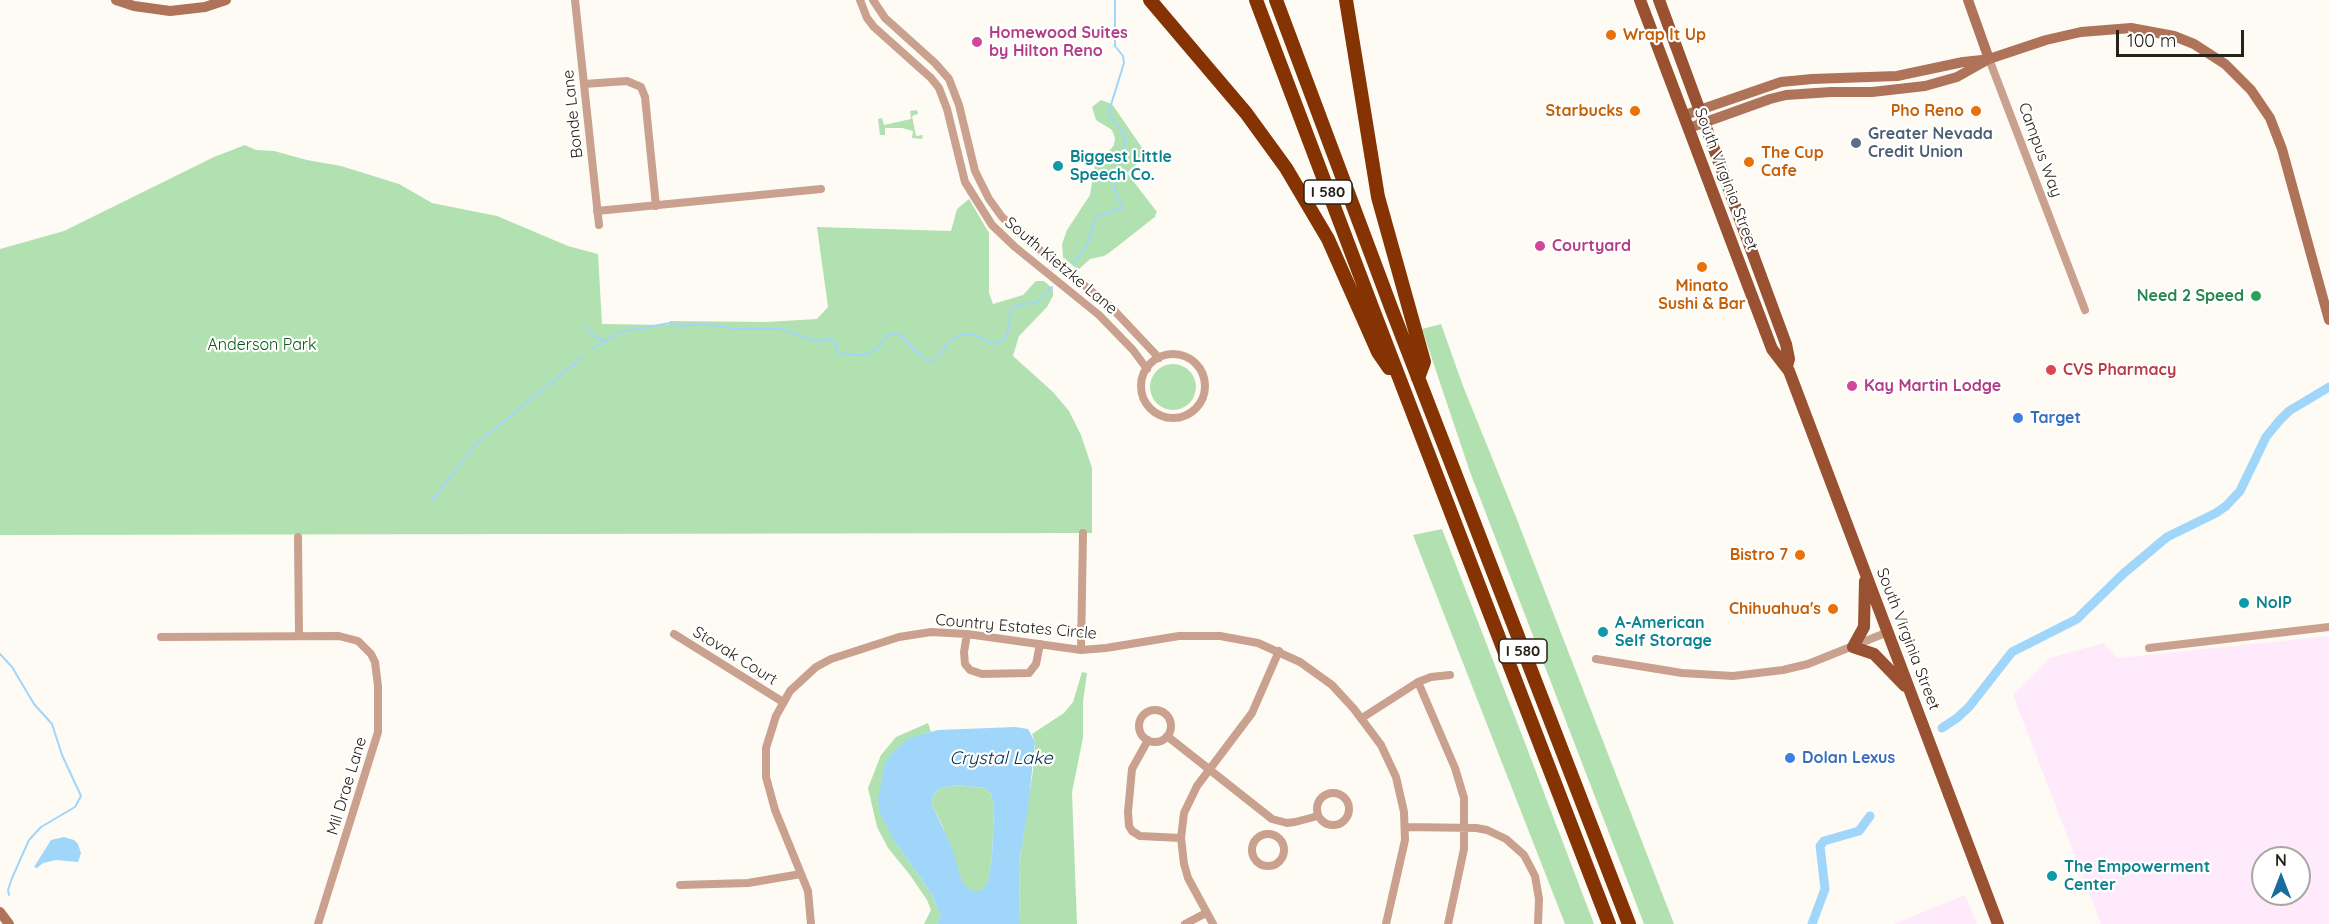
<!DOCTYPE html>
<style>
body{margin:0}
#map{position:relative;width:2329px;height:924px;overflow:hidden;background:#fefbf5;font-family:Quicksand,sans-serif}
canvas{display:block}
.north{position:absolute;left:2251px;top:846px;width:60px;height:60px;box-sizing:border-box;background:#fff;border:2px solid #a9a7a2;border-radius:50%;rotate:0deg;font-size:16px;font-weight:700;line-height:24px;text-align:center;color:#272217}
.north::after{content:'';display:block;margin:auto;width:21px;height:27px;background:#196c9d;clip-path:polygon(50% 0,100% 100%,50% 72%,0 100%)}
.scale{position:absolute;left:2116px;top:30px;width:128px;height:27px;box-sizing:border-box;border:3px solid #272217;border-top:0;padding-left:8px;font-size:18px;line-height:21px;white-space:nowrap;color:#272217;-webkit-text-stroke:4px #fff;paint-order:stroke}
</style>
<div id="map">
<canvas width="2329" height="924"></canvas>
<div class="north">N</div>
<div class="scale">100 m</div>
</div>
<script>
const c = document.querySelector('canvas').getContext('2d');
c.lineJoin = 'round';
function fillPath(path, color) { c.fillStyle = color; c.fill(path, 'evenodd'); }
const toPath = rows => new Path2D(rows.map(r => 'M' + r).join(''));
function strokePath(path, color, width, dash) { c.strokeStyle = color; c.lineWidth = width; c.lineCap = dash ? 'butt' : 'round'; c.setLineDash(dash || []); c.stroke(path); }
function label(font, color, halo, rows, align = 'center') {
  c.font = font + ' Quicksand,sans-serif'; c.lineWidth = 4.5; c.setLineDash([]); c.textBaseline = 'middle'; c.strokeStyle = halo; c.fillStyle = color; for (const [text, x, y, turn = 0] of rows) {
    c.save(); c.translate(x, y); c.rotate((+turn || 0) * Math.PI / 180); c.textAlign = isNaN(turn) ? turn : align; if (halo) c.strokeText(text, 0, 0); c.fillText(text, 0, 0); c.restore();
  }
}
fillPath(toPath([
 [2329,636,2329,924,2101,924,2013,695,2050,658,2103,643,2118,658],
 [2263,858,2299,858,2299,894,2263,894],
 [1965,895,1977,924,1894,924]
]), '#feeafb');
fillPath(toPath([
 [1101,100,1112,104,1147,155,1127,173,1157,212,1155,215,1156,216,1109,253,1104,256,1090,259,1078,270,1063,257,1062,244,1067,230,1090,195,1095,164,1106,155,1114,145,1115,138,1112,130,1096,120,1092,107],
 [917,110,918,114,912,116,916,136,923,135,922,139,912,138,913,131,902,128,885,128,885,135,880,135,878,119,882,118,884,125,911,119,910,111],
 [245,145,256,150,274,151,307,160,341,166,399,184,432,203,497,216,568,246,598,254,602,324,668,325,670,321,767,322,817,319,828,307,817,227,951,231,957,209,969,199,989,233,989,293,993,304,1023,295,1036,281,1044,281,1053,289,1053,296,1047,307,1019,336,1013,356,1053,392,1069,411,1081,435,1092,468,1092,533,0,535,0,249,64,231,214,157],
 [1441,324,1463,386,1516,517,1674,924,1644,924,1470,472,1422,329],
 '1150 387a23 23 0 1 1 46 0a23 23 0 1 1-46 0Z',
 [1442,529,1525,743,1594,924,1565,924,1413,535],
 [1082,672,1087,673,1083,702,1083,738,1072,792,1077,924,1020,924,1019,864,1034,763,1035,742,1032,734,1064,713,1073,702],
 [928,723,931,732,923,734,895,842,931,893,941,916,937,924,924,924,931,910,927,900,910,875,888,848,877,827,868,788,881,755,896,737],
 [956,785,985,788,991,794,994,807,992,856,988,883,983,889,976,893,969,890,962,881,942,825,932,805,933,795,939,789]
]), '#b1e1b0');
fillPath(toPath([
 [1015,727,1028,729,1035,742,1028,809,1019,863,1020,924,937,924,941,916,931,893,895,842,880,813,878,799,885,763,893,752,907,739,923,734,938,730],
 [956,785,985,788,991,794,994,807,992,856,988,882,983,889,976,892,969,889,962,881,951,845,932,805,933,795,939,789],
 [64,837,74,840,78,844,81,853,78,862,56,860,43,863,37,868,34,867,51,840]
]), '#a0d6fa');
strokePath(toPath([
 [1074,264,1088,243,1096,217,1122,208,1115,190,1114,179,1122,158,1126,136,1111,117,1109,111,1124,63,1123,56,1115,46,1115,0],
 [585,327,596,338,604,340],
 [592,349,620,332,670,323,681,326,702,324,737,329,781,329,817,341,829,339,834,341,838,353,857,355,863,355,877,349,888,334,900,335,922,357,927,361,932,361,938,357,949,342,960,335,973,334,989,342,1001,342,1007,335,1012,308,1019,304,1036,303,1052,287],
 [432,501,476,444,584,356],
 [0,654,12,667,34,704,52,724,62,755,81,796,75,807,41,827,29,840,12,878,8,890,9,895]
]), '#a0d6fa', 2);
strokePath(toPath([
 [1942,728,1957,718,1969,707,2012,652,2077,619,2123,574,2167,537,2216,513,2226,506,2240,491,2266,437,2279,421,2289,411,2329,387],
 [1812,924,1825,889,1820,846,1824,841,1859,831,1870,816]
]), '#a0d6fa', 9);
strokePath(toPath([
 [575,0,599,225],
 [860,0,867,18,874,27,931,78,939,88,947,109,965,182,992,225,1015,247,1099,315,1133,350,1147,369],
 [873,0,885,18,935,63,949,79,959,105,975,171,989,199,1002,217,1024,237,1110,306,1159,358],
 [1989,59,2085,310],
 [584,84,627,81,641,87,645,97,656,206],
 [597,211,821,189],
 '1141 386a32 32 0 1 1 64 0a32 32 0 1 1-64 0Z',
 [298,537,299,636],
 [674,634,783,702],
 [967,634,964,652,965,664,970,670,982,674,1029,673,1036,664,1040,644],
 [161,637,339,636,358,641,371,654,375,662,378,686,378,732,318,924],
 [2149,648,2329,627],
 [1081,650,1083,533],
 [1596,659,1682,673,1733,676,1783,670,1808,664,1888,632],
 [1418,682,1455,768,1464,798,1464,849,1448,924],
 '1139 726a16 16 0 1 1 32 0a16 16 0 1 1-32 0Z',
 [1362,718,1418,682,1431,677,1450,675],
 [1167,736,1272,819,1287,823,1295,822,1318,816],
 [1148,740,1132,769,1128,812,1129,826,1132,831,1140,836,1181,838],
 '1317 809a16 16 0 1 1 32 0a16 16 0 1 1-32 0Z',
 [1405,827,1476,828,1487,830,1506,839,1524,855,1535,876,1539,899,1538,924],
 '1252 850a16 16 0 1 1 32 0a16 16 0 1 1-32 0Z',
 [680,885,748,883,801,874],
 [811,924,808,891,775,810,766,777,766,748,776,716,790,691,816,667,831,659,899,637,931,632,967,634,1081,650,1106,648,1179,636,1220,636,1258,643,1300,662,1332,685,1354,709,1381,745,1396,777,1404,812,1405,840,1386,924],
 [1185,924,1206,913],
 [1213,924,1188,878,1184,864,1181,838,1184,813,1197,786,1252,713,1279,651]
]), '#caa08e', 8);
strokePath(toPath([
 [116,0,134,6,170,11,205,7,226,0],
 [1968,0,1989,59],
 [1685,115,1781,82,1812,79,1897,76,1963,62,1982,60],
 [1689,128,1770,99,1786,95,1831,92,1872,92,1925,86,1957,77,1989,59,2046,40,2081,32,2131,28,2174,36,2194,44,2225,64,2251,90,2270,118,2282,149,2329,320],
 [0,912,9,924]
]), '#ae7359', 10);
strokePath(toPath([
 [1640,0,1772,349,1789,371,1998,924],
 [1659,0,1786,344,1789,359,1787,366],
 [1865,581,1864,627,1853,647,1874,654,1905,686]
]), '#995131', 12);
strokePath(toPath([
 [1150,0,1246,113,1286,168,1328,239,1378,352,1389,368],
 [1256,0,1372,307,1609,924],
 [1276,0,1392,310,1629,924],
 [1346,0,1378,197,1424,362,1418,378]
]), '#853302', 14);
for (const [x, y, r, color] of [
 [1611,35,6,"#e8710a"],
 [977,42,6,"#d1479c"],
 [1635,111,6,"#e8710a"],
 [1976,111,6,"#e8710a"],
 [1856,143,6,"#5c6f8a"],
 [1749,162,6,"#e8710a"],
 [1058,166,6,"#0f9aa8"],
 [1540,246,6,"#d1479c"],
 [1702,267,6,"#e8710a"],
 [2256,296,6,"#2e9e5b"],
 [2051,370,6,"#e0444e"],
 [1852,386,6,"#d1479c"],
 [2018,418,6,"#3f7fe0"],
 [1800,555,6,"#e8710a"],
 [2244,603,6,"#0f9aa8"],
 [1833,609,6,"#e8710a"],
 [1603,632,6,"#0f9aa8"],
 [1790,758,6,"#3f7fe0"],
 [2052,876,6,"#0f9aa8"]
]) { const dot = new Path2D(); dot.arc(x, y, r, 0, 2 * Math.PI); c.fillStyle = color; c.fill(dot); strokePath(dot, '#fff', 2); }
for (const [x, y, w] of [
 [1328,192,48],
 [1523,651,48]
]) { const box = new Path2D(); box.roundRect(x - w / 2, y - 12, w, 24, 4.5); c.fillStyle = '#fff'; c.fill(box); strokePath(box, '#272217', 1.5); }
label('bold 15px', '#272217', null, [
 ["I 580",1328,192],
 ["I 580",1523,651]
]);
label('bold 16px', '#b23c85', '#fff', [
 ["Homewood Suites",989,33],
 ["by Hilton Reno",989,51],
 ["Courtyard",1552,246],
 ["Kay Martin Lodge",1864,386]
], 'left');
label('bold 16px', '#c56008', '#fff', [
 ["Wrap It Up",1623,35,"left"],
 ["Starbucks",1623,111],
 ["Pho Reno",1964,111],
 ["The Cup",1761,153,"left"],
 ["Cafe",1761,171,"left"],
 ["Minato",1702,286,"center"],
 ["Sushi & Bar",1702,304,"center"],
 ["Bistro 7",1788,555],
 ["Chihuahua's",1821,609]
], 'right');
label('16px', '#272217', '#fff', [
 ["Bonde Lane",573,114,-96],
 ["Campus Way",2040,150,70],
 ["South Virginia Street",1726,179,69],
 ["South Kietzke Lane",1061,266,40],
 ["Country Estates Circle",1016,627,5],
 ["South Virginia Street",1908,639,69],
 ["Stovak Court",735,656,32],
 ["Mil Drae Lane",347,786,-73]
]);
label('bold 16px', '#4e5e75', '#fff', [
 ["Greater Nevada",1868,134],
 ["Credit Union",1868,152]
], 'left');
label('bold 16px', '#0d838f', '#fff', [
 ["Biggest Little",1070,157],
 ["Speech Co.",1070,175],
 ["NoIP",2256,603],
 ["A-American",1615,623],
 ["Self Storage",1615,641],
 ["The Empowerment",2064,867],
 ["Center",2064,885]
], 'left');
label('bold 16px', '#27864d', '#fff', [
 ["Need 2 Speed",2244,296]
], 'right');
label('16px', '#0a5914', '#fff', [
 ["Anderson Park",262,345]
]);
label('bold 16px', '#be3a42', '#fff', [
 ["CVS Pharmacy",2063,370]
], 'left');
label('bold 16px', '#366cbe', '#fff', [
 ["Target",2030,418],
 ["Dolan Lexus",1802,758]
], 'left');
label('italic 18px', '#002d44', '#fff', [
 ["Crystal Lake",1001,759]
]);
</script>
